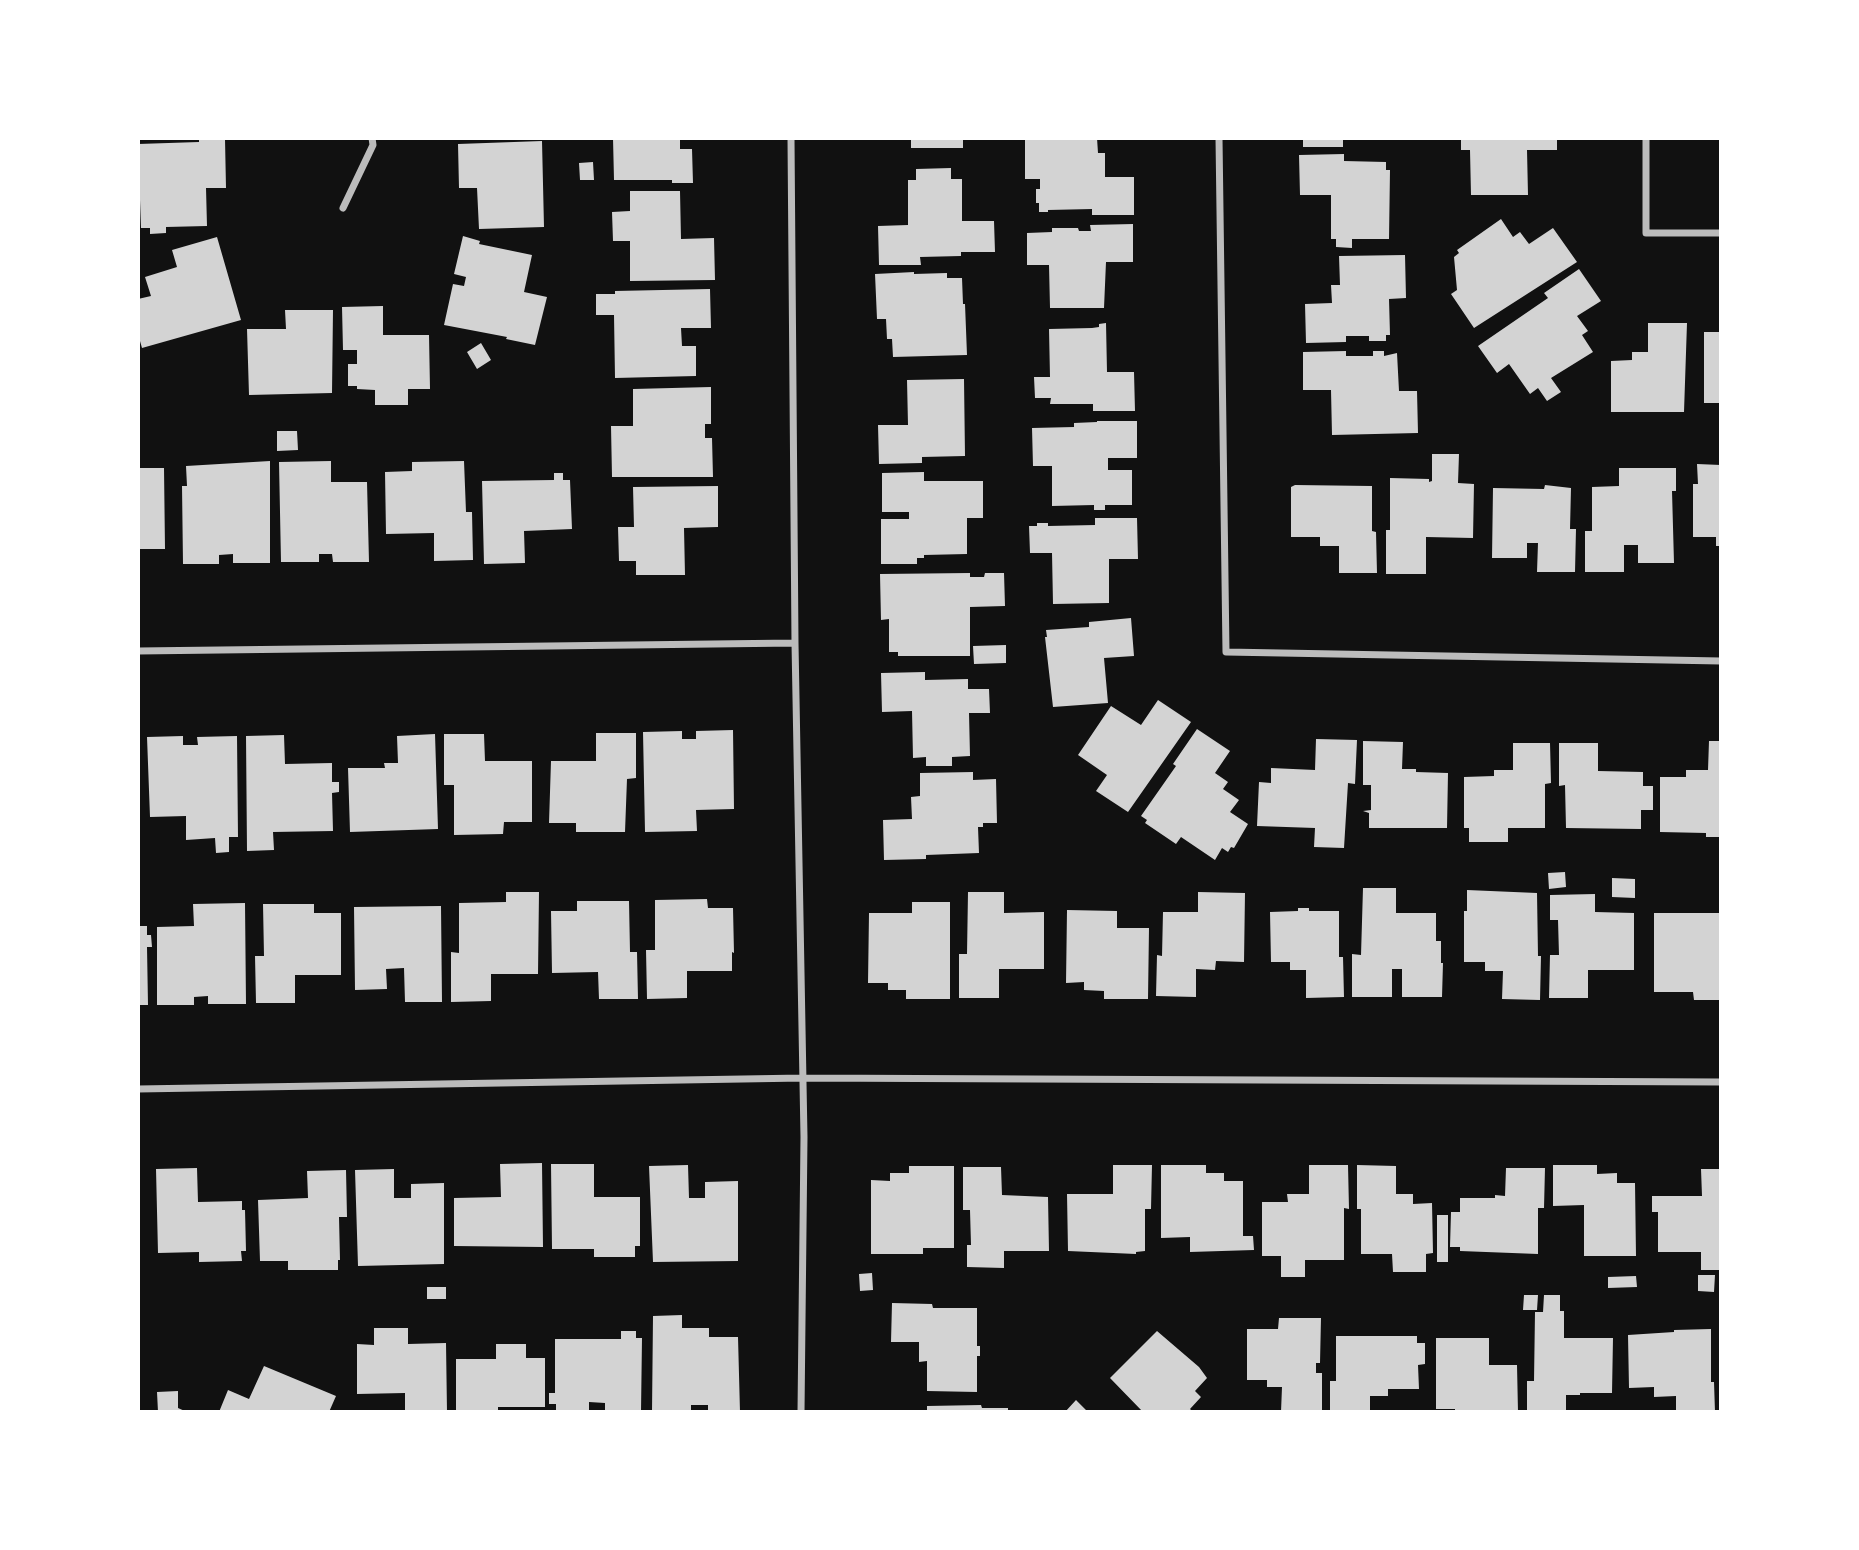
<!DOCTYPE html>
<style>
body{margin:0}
#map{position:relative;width:1859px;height:1550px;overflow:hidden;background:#111;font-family:"Sofia Sans Condensed",sans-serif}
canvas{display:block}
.frame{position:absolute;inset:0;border:140px solid #fff;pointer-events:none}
</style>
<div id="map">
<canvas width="1859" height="1550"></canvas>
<div class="frame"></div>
</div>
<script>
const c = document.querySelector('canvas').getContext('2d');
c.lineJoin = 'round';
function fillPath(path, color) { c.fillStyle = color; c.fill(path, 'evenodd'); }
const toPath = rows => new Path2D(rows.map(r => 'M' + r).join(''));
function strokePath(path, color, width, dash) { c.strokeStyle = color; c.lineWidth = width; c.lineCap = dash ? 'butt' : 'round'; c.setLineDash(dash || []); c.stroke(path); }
fillPath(toPath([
 [613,138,680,138,680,149,692,149,693,183,672,183,672,180,614,180],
 [911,138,963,138,963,148,911,148],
 [1097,138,1098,153,1105,153,1105,177,1134,177,1134,215,1092,215,1092,209,1048,210,1048,212,1039,212,1039,203,1036,203,1036,189,1040,189,1040,179,1025,179,1025,139],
 [1303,138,1343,138,1343,147,1303,147],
 [1461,138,1557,138,1557,150,1527,150,1528,195,1471,195,1470,150,1461,150],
 [199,139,225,139,226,188,206,188,207,226,166,227,166,233,150,234,150,228,141,228,138,144,199,142],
 [542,141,544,227,479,229,477,188,459,188,458,144],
 [1344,154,1344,161,1386,162,1386,170,1390,170,1389,239,1352,239,1352,248,1336,247,1336,239,1331,239,1331,195,1300,195,1299,155],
 [593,162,594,180,580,180,579,163],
 [951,168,951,179,962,179,962,221,994,221,995,252,961,252,961,256,920,257,921,265,879,265,878,226,908,225,908,180,916,180,916,169],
 [630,191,680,191,681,239,714,238,715,280,630,281,630,241,613,241,612,212,630,211],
 [1501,219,1513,237,1520,232,1529,244,1553,228,1577,262,1474,328,1451,294,1457,290,1454,257,1459,253,1457,250],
 [1133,224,1133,262,1106,262,1104,308,1050,308,1049,265,1027,265,1027,233,1052,232,1052,228,1078,228,1079,231,1091,231,1090,225],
 [463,236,480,241,479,244,532,255,524,292,547,297,535,345,506,339,507,337,444,325,453,284,464,286,466,277,454,274],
 [217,237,241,320,142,348,138,334,138,299,151,296,145,277,177,267,172,250],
 [1405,255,1406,298,1389,299,1390,335,1386,335,1386,341,1369,341,1369,336,1346,336,1346,342,1306,343,1305,304,1332,303,1331,285,1340,285,1339,256],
 [1579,269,1601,301,1577,316,1588,331,1582,335,1593,352,1551,378,1561,392,1547,401,1538,388,1530,394,1509,364,1497,373,1478,346,1548,298,1544,293],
 [914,272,914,274,947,273,947,278,962,278,963,304,965,304,967,355,893,357,892,339,887,339,886,319,877,319,875,274],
 [710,289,711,328,681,328,682,346,696,346,696,376,615,378,614,315,596,315,596,294,615,294,615,291],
 [383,306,383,335,429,335,430,389,408,389,408,405,375,405,375,390,357,389,357,386,348,386,348,364,357,364,357,350,343,350,342,307],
 [285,310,333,310,332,393,249,395,247,329,286,329],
 [1106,323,1107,372,1134,372,1135,411,1093,411,1093,404,1050,404,1051,398,1035,398,1034,377,1050,377,1049,329,1092,328,1099,327,1099,324],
 [1648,323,1687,323,1684,412,1611,412,1611,361,1632,360,1632,352,1648,352],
 [1704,332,1721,332,1721,403,1704,403],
 [481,343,491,360,477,369,467,352],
 [1346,351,1346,356,1373,356,1373,351,1384,351,1384,356,1397,353,1399,391,1417,391,1418,433,1332,435,1331,390,1303,390,1303,352],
 [964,379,965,456,922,457,922,463,879,464,878,425,908,425,907,380],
 [711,387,711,424,705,424,705,438,712,438,713,477,612,477,611,426,633,426,633,389],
 [1097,421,1137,421,1137,458,1108,458,1108,470,1132,470,1132,505,1105,505,1105,510,1094,510,1094,505,1052,506,1052,466,1033,466,1032,428,1074,427,1074,423,1097,422],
 [277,431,297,431,298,450,277,451],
 [1432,454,1459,454,1458,483,1474,484,1473,538,1426,537,1426,574,1386,574,1386,530,1390,530,1390,478,1429,479,1429,482,1432,481],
 [270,461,270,563,233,563,233,554,219,555,219,564,183,564,182,486,187,486,186,466],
 [331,461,331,482,367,482,369,562,333,562,332,554,319,554,319,562,281,562,279,462],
 [464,461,466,512,472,512,473,560,434,561,434,533,386,534,385,472,412,471,412,462],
 [1697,464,1721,465,1721,546,1716,546,1716,537,1693,537,1693,484,1698,484],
 [138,468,164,468,165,549,138,549],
 [1619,468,1676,468,1676,491,1672,491,1674,563,1638,563,1638,545,1624,545,1624,572,1585,572,1585,531,1592,531,1592,487,1619,486],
 [924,472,924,481,983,481,983,518,967,518,967,554,924,555,924,558,917,558,917,564,881,564,881,519,909,519,909,512,882,512,882,473],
 [554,473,563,473,563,480,570,480,572,529,524,531,525,563,484,564,482,481,554,480],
 [1295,485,1372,486,1372,531,1376,532,1377,573,1339,573,1339,546,1320,546,1320,537,1291,537,1291,487],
 [1545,485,1571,488,1570,529,1576,529,1575,572,1537,572,1538,543,1527,543,1527,558,1492,558,1493,488,1544,489],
 [718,486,718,527,684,528,685,575,636,575,636,561,619,561,618,527,634,527,633,487],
 [1095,518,1137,518,1138,559,1109,559,1109,603,1053,604,1052,553,1030,553,1029,526,1037,526,1037,523,1048,523,1048,526,1095,525],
 [970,573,970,577,984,577,985,573,1004,573,1005,606,970,607,970,656,898,656,898,652,889,652,889,619,881,620,880,574],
 [1131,618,1134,656,1104,658,1108,703,1053,707,1045,637,1047,637,1046,630,1089,627,1089,622],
 [1006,645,1006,663,974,664,973,646],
 [925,672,925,680,968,679,968,689,989,689,990,713,969,713,970,756,952,757,952,766,926,766,926,757,913,758,912,711,882,712,881,673],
 [1158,700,1191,722,1128,812,1096,791,1107,775,1078,755,1111,706,1141,725],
 [1197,729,1230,751,1215,773,1228,782,1223,789,1239,800,1230,812,1248,824,1234,848,1231,847,1228,852,1222,848,1215,860,1181,837,1176,844,1145,823,1147,820,1141,816,1176,766,1173,764],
 [733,730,734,809,696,810,697,831,645,832,643,732,682,731,682,739,696,739,696,731],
 [596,733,636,733,636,778,627,779,625,832,576,832,576,823,549,823,551,761,596,761],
 [435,734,438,829,350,832,348,768,385,768,384,763,398,763,397,736],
 [444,734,484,734,485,761,532,761,532,822,504,822,503,834,454,835,454,785,444,785],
 [284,735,285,764,332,763,332,782,339,782,339,792,332,793,333,831,273,832,274,850,247,851,246,736],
 [183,736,183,745,198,745,197,737,237,736,238,837,229,837,229,852,216,853,215,838,186,840,186,816,150,817,147,737],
 [1316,739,1357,740,1355,784,1348,783,1344,848,1314,847,1315,828,1257,826,1259,782,1271,783,1271,768,1315,770],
 [1363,741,1403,742,1402,769,1416,769,1416,772,1448,773,1447,828,1369,828,1369,813,1363,811,1371,810,1371,785,1363,785],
 [1709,741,1721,741,1721,837,1706,837,1706,833,1660,832,1660,777,1686,777,1686,770,1708,770],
 [1513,743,1550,743,1551,783,1545,784,1545,828,1508,828,1508,842,1469,842,1469,828,1464,828,1464,777,1494,776,1494,770,1513,770],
 [1559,743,1598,743,1598,771,1643,772,1643,786,1653,786,1653,810,1641,810,1641,829,1566,828,1565,785,1559,786],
 [973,772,973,780,996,779,997,823,983,823,983,827,978,827,979,853,926,855,926,859,884,860,883,820,912,819,911,797,920,796,920,773],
 [1565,872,1566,887,1549,889,1548,873],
 [1612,878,1635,879,1635,898,1612,897],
 [1363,888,1396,888,1396,913,1436,913,1436,941,1441,941,1441,963,1443,963,1442,997,1402,997,1402,969,1392,969,1392,997,1352,997,1352,954,1361,955],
 [1467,890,1537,893,1538,956,1541,956,1540,1000,1502,999,1503,971,1485,971,1485,962,1464,962,1464,911,1467,911],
 [506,892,539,892,538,974,491,974,491,1001,451,1002,451,952,459,953,459,903,506,902],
 [968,892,1004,892,1004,913,1044,912,1044,969,999,969,999,998,959,998,959,954,967,954],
 [1198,892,1245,893,1244,962,1216,961,1215,970,1196,969,1196,997,1156,996,1157,955,1162,956,1163,912,1198,912],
 [1595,894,1595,912,1634,913,1634,970,1588,970,1588,998,1549,998,1550,955,1559,955,1558,920,1550,920,1550,895],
 [707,899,708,908,733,908,734,953,732,952,732,971,687,971,687,998,647,999,646,950,655,950,655,900],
 [577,901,629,901,630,952,637,952,638,999,599,999,598,972,552,973,551,911,577,911],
 [912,902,950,902,950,999,906,999,906,990,888,990,888,983,868,983,869,913,912,913],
 [245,903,246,1004,208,1004,208,996,194,997,194,1005,157,1005,157,927,194,926,193,904],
 [263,904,314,904,314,913,341,913,341,975,295,975,295,1003,256,1003,255,956,264,956],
 [441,906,442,1002,405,1002,404,968,386,969,387,989,355,990,354,907],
 [1298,908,1309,908,1309,911,1339,911,1339,957,1343,957,1344,997,1306,998,1306,970,1290,970,1290,962,1271,962,1270,912,1298,911],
 [1067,910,1117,911,1117,928,1149,928,1148,999,1104,999,1104,991,1084,990,1084,982,1066,983],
 [1654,913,1721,913,1721,1000,1694,1000,1693,992,1654,992],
 [138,926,147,926,147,935,151,935,152,947,147,947,148,1005,138,1005],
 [542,1163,543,1247,454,1246,454,1198,501,1197,500,1164],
 [551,1164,594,1164,594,1197,640,1197,640,1246,635,1246,635,1257,594,1257,594,1249,552,1249],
 [688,1165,689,1198,705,1198,705,1182,738,1181,738,1261,653,1262,649,1166],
 [1113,1165,1152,1165,1151,1209,1145,1209,1145,1251,1136,1252,1136,1254,1068,1251,1067,1194,1113,1194],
 [1161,1165,1206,1165,1206,1173,1224,1173,1224,1181,1243,1181,1243,1236,1253,1236,1254,1250,1190,1252,1190,1237,1161,1238],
 [1309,1165,1348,1165,1349,1209,1344,1208,1344,1260,1305,1260,1305,1277,1281,1277,1281,1256,1262,1256,1262,1202,1288,1202,1287,1194,1309,1194],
 [1357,1165,1396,1166,1396,1194,1413,1194,1413,1204,1432,1203,1433,1253,1426,1254,1426,1272,1393,1272,1392,1254,1361,1254,1361,1209,1357,1209],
 [1553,1165,1597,1165,1597,1174,1617,1173,1617,1183,1635,1183,1636,1256,1584,1256,1584,1205,1553,1206],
 [909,1166,954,1166,954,1248,923,1248,923,1254,871,1254,871,1180,890,1181,890,1173,909,1173],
 [963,1167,1001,1167,1002,1195,1048,1197,1049,1251,1004,1251,1004,1268,967,1267,967,1245,971,1245,970,1210,963,1210],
 [197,1168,198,1202,242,1201,242,1210,245,1210,246,1251,241,1251,242,1261,199,1262,199,1252,158,1253,156,1169],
 [1506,1168,1545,1168,1544,1208,1538,1208,1538,1254,1460,1251,1460,1247,1450,1247,1451,1212,1460,1212,1460,1198,1495,1198,1495,1195,1505,1196],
 [394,1169,394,1198,411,1198,411,1184,444,1183,444,1264,358,1266,355,1170],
 [1701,1169,1721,1169,1721,1270,1701,1270,1701,1252,1658,1252,1658,1212,1652,1212,1652,1196,1702,1196],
 [346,1170,347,1217,339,1217,340,1260,338,1260,338,1270,288,1270,288,1261,260,1261,258,1200,308,1198,307,1171],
 [1437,1215,1448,1215,1448,1262,1437,1262],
 [872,1273,873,1290,860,1291,859,1274],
 [1698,1275,1715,1275,1714,1292,1698,1291],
 [1636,1276,1637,1287,1608,1288,1608,1277],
 [427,1287,446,1287,446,1299,427,1299],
 [1524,1295,1538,1295,1537,1310,1523,1310],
 [1544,1295,1560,1295,1560,1311,1564,1311,1564,1338,1613,1338,1612,1393,1580,1393,1580,1395,1566,1395,1566,1412,1527,1412,1527,1381,1534,1381,1535,1312,1543,1312],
 [892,1303,932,1304,933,1308,977,1308,977,1346,980,1346,980,1356,977,1356,977,1392,927,1391,927,1361,919,1362,919,1342,891,1342],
 [682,1315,682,1328,709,1328,709,1337,738,1337,740,1412,708,1412,708,1405,691,1405,691,1412,652,1412,653,1316],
 [1279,1318,1321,1318,1320,1363,1316,1363,1316,1373,1322,1373,1322,1412,1281,1412,1282,1387,1267,1387,1267,1380,1247,1380,1247,1329,1278,1329],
 [374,1328,408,1328,408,1344,446,1343,447,1412,405,1412,405,1393,357,1394,357,1344,374,1345],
 [1711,1329,1711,1382,1714,1382,1715,1412,1676,1412,1676,1396,1654,1397,1654,1387,1629,1388,1628,1335,1674,1332,1674,1330],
 [621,1331,636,1331,636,1338,642,1338,641,1412,605,1412,605,1403,589,1402,589,1412,556,1412,556,1404,549,1404,549,1393,555,1393,555,1339,621,1339],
 [1157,1331,1199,1367,1207,1378,1195,1391,1201,1397,1190,1409,1193,1412,1143,1412,1110,1378],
 [1336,1336,1417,1336,1417,1343,1425,1343,1425,1364,1418,1365,1419,1389,1388,1389,1388,1396,1370,1396,1370,1412,1330,1412,1330,1381,1336,1381],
 [1436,1338,1489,1338,1489,1365,1517,1365,1518,1412,1455,1412,1455,1409,1436,1409],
 [496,1344,526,1344,526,1358,545,1358,545,1407,498,1407,498,1412,456,1412,456,1359,496,1359],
 [264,1366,336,1396,329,1412,219,1412,228,1390,249,1399],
 [178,1391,178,1408,187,1412,158,1412,157,1392],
 [1076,1400,1088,1412,1065,1412],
 [981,1405,982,1408,1008,1408,1008,1412,927,1412,927,1406]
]), '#d3d3d3');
strokePath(toPath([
 [791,138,795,643,804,1137,801,1412],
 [1219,138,1226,652,1721,661],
 [1646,138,1646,233,1721,233],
 [343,208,373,145,372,138],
 [138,651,795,643],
 [138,1089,803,1078,1721,1082]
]), '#bcbcbc', 7);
</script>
